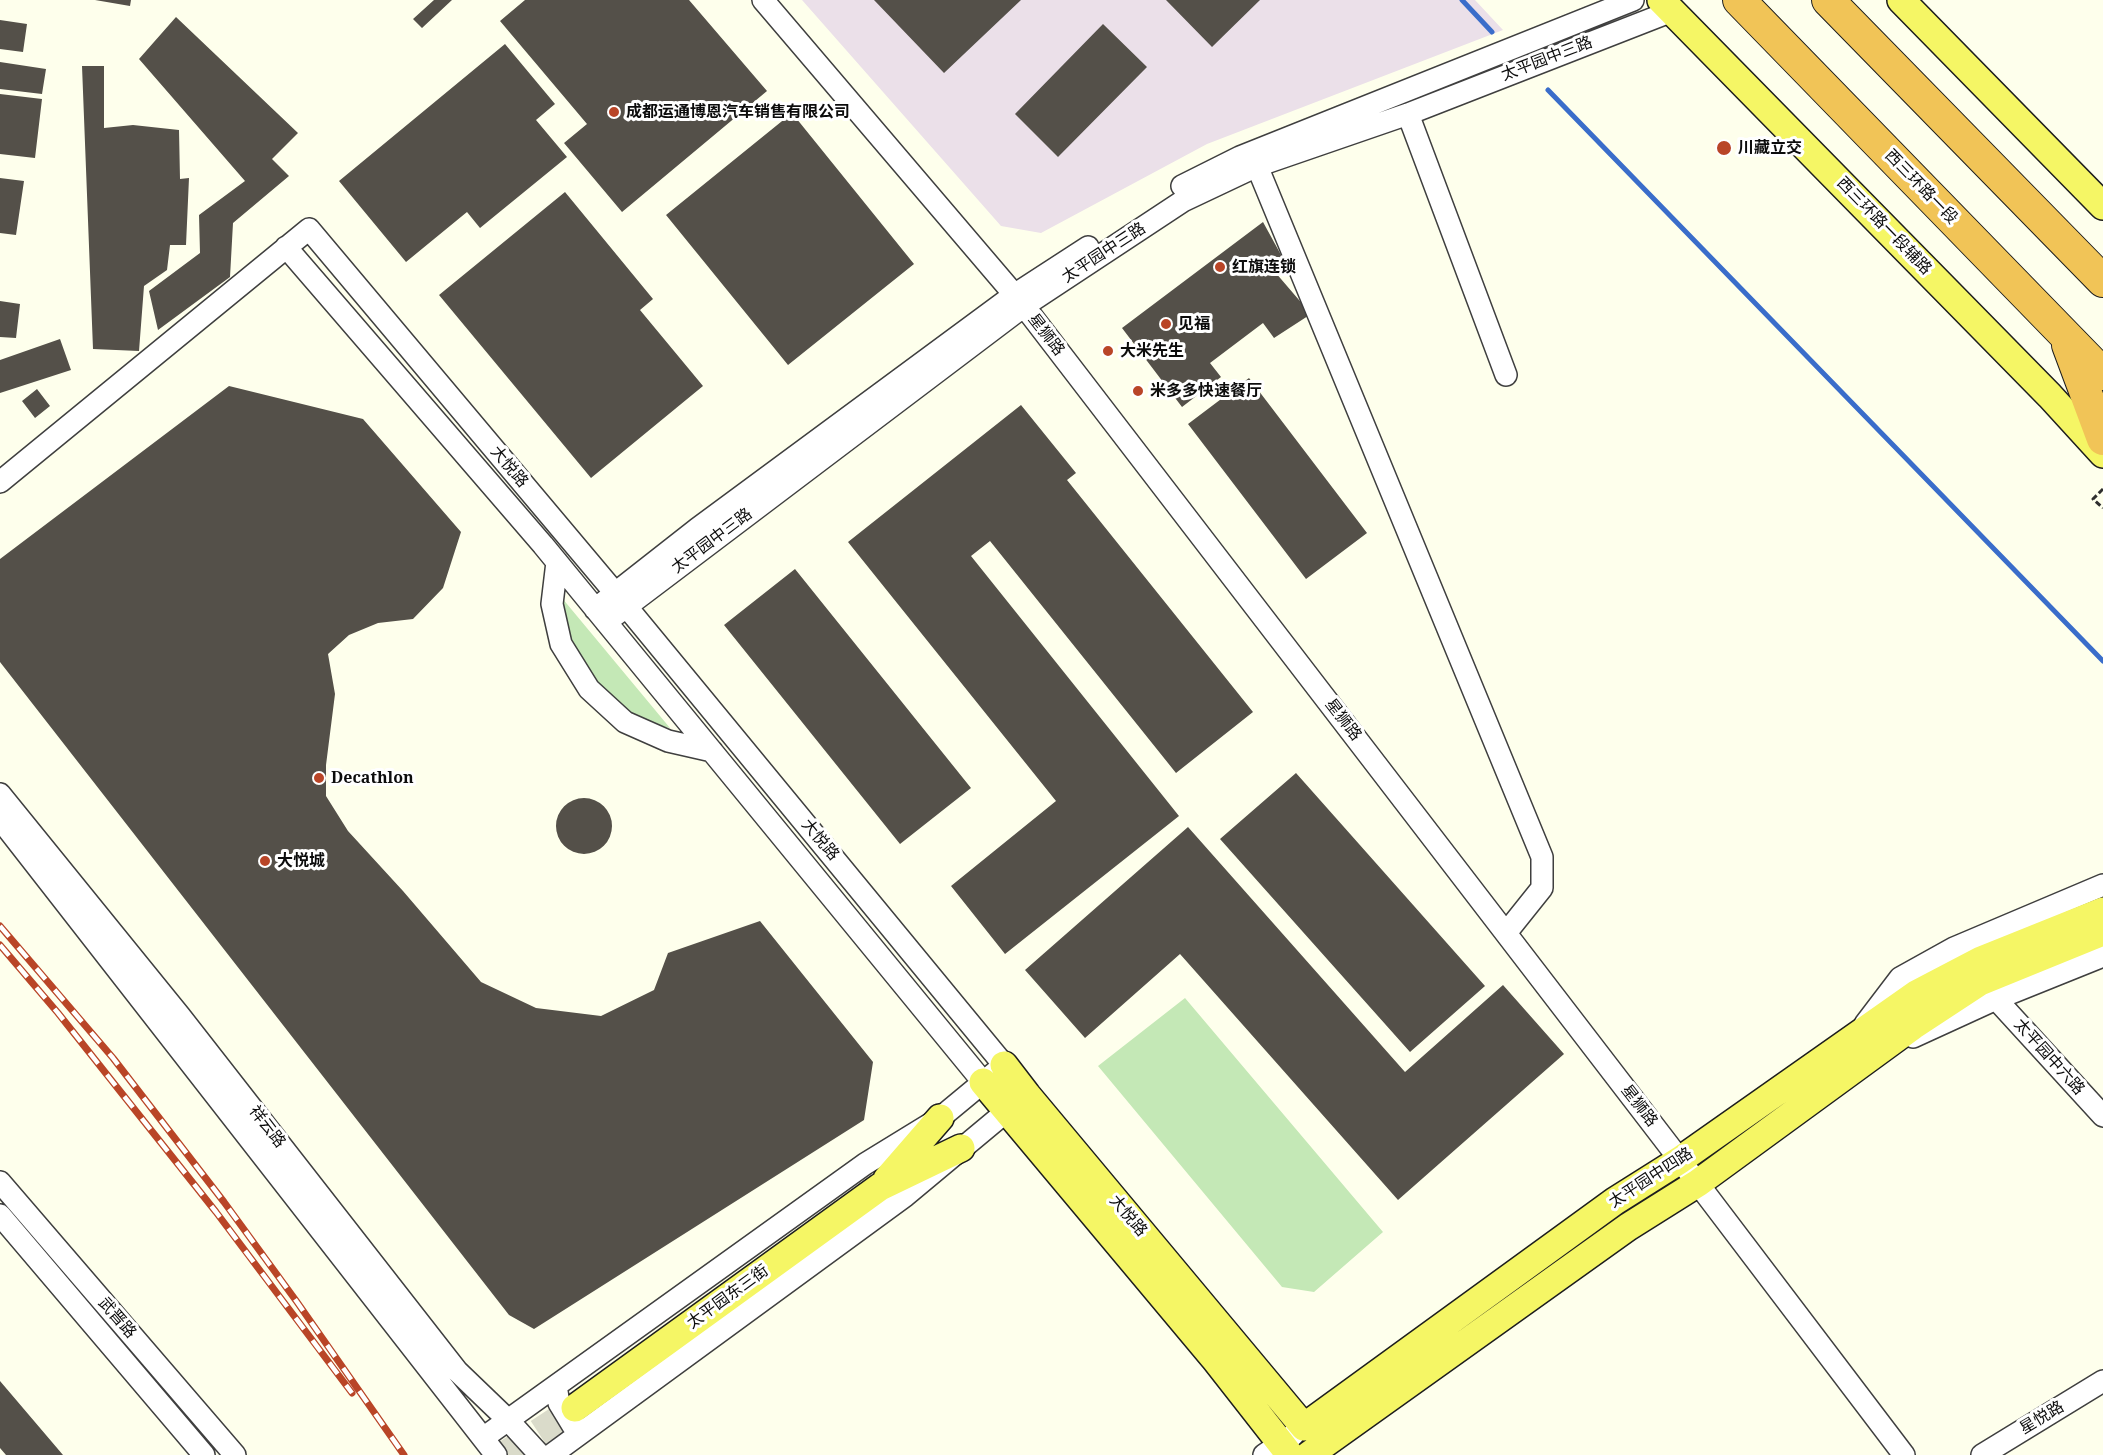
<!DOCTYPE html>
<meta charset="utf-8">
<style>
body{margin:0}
canvas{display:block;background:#feffec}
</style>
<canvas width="2103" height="1455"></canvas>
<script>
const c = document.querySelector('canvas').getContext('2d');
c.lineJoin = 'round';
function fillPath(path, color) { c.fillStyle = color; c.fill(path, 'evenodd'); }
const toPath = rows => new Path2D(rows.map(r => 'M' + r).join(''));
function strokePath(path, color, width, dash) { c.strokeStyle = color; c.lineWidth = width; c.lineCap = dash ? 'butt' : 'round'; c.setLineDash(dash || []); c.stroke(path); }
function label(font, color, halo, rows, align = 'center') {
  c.font = font + ' "Noto Serif","Noto Sans SC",serif'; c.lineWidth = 6; c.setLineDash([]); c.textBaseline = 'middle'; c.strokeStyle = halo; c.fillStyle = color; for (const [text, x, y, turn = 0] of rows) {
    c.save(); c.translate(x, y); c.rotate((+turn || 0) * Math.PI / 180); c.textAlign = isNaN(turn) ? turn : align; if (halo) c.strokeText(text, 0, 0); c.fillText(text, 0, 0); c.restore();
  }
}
fillPath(toPath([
 [802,0,1475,0,1503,30,1207,144,1041,233,1001,226]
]), '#ebe0e9');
fillPath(toPath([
 [562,598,670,728,649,723,627,711,599,686,577,655,563,622],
 [1185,998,1383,1232,1314,1292,1282,1287,1098,1066]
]), '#c4e8b6');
strokePath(toPath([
 [1462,0,1492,32],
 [1548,90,2103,661]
]), '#3a6dca', 5);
fillPath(toPath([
 [95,0,131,0,130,6],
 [434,0,452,0,422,28,413,19],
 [525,0,689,0,767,91,622,212,564,143,587,124,500,21],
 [874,0,1021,0,944,73],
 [1166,0,1260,0,1212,47],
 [176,17,298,133,272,159,289,176,233,223,230,277,158,330,149,291,200,253,199,215,245,181,139,59],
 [0,20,27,24,23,52,0,49],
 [1103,24,1147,67,1058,157,1015,114],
 [505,44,555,104,536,120,567,157,480,228,467,212,406,262,339,181],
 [0,62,46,69,42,94,0,89],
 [82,66,104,66,104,128,133,125,179,130,180,179,189,178,186,245,170,245,167,270,144,286,139,351,93,349],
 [0,94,42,99,35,158,0,154],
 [792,113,914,264,788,365,666,215],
 [0,178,24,181,16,235,0,233],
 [565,192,653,299,640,310,703,386,591,478,439,295],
 [1263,222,1286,264,1275,272,1311,314,1274,338,1263,323,1210,363,1221,377,1182,407,1122,328],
 [0,301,20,304,16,338,0,337],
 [60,339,71,370,0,393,0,360],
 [1249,378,1367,533,1306,579,1188,424],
 [229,386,363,419,461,532,443,588,413,619,378,623,349,635,328,654,335,694,326,765,326,796,348,831,403,891,481,982,536,1008,601,1016,654,990,668,953,760,921,873,1062,864,1120,534,1329,509,1315,0,662,0,559],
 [37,389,50,406,35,418,22,401],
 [1021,405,1076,473,1067,480,1253,712,1176,773,990,541,971,556,1179,816,1005,954,951,886,1056,801,848,542],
 [795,569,971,788,900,844,724,625],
 [1296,773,1485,986,1410,1052,1220,839],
 '556 826a28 28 0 1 1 56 0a28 28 0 1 1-56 0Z',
 [1188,827,1405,1072,1503,985,1564,1054,1398,1200,1180,954,1085,1038,1025,970],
 [0,1381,63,1455,6,1455,0,1448]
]), '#545049');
strokePath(toPath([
 [504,1455,575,1408]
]), '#dadbca', 27, [27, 14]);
const minor = toPath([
 [763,0,1024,306,1680,1160,1904,1455],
 [1408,114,1506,375],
 [1257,166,1542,857,1542,888,1506,933],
 [1182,186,1240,157,1633,0],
 [286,247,543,545,983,1082],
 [0,482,309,229,626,606,1004,1065,940,1118,865,1164,483,1438],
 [557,562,552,604,561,644,589,689,625,722,668,741,712,751],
 [595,609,697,529,1014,295,1088,247],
 [606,622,1024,306,1183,201,1257,166,1408,114,1672,11],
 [0,794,180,1016,457,1371,508,1420,540,1455],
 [0,819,496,1455],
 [1996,999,2103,1116],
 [1865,1024,1900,978,1954,948,2103,885],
 [1913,1037,1996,999,2103,956],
 [0,1182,235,1455],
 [0,1215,204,1455],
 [556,1386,559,1403,573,1426,585,1430],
 [551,1455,905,1196,1019,1101],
 [1264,1455,1293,1435],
 [1982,1455,2103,1381]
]);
const major = toPath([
 [1661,0,2050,396,2103,454],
 [1901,0,2103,206],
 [1004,1065,1027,1095,1304,1427,1615,1201,1680,1160,1916,994,1981,960,2103,911],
 [983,1082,1214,1358,1290,1455],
 [887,1179,940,1118],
 [575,1408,880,1187,961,1148],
 [1309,1455,1628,1227,1698,1183,1913,1026,1980,982,2103,932]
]);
const highway = toPath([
 [1739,0,2103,374],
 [1828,0,2103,281],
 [2068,345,2103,439]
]);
strokePath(minor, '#3f3f3f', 24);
strokePath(major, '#1d1d1d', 30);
strokePath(highway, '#1d1d1d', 34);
strokePath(toPath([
 [2103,489,2093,499,2103,508]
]), '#2e2e2e', 3, [6, 3]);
strokePath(minor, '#fff', 21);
strokePath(major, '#f5f665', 27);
strokePath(highway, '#f1c457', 32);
const rail = toPath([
 [0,926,113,1058,224,1202,297,1302,404,1455],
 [0,945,58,1013,216,1212,352,1393]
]);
strokePath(rail, '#b94527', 7);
strokePath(rail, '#fff', 4.5, [14]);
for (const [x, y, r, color] of [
 [614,112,6,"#b94527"],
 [1724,148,8,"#b94527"],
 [1220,267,6,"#b94527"],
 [1166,324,6,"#b94527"],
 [1108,351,6,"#b94527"],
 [1138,391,6,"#b94527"],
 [319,778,6,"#b94527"],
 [265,861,6,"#b94527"]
]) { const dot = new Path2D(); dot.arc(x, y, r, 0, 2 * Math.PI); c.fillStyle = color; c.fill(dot); strokePath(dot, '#fff', 2); }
label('16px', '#0c0c0c', '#fff', [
 ["太平园中三路",1547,59,-21],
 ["西三环路一段",1921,187,46],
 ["西三环路一段辅路",1884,226,46],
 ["太平园中三路",1104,253,-33],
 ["星狮路",1046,335,52],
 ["大悦路",509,467,50],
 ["太平园中三路",712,541,-37],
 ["星狮路",1343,720,52],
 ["大悦路",820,840,50],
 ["太平园中六路",2049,1057,48],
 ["星狮路",1639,1106,52],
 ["祥云路",267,1127,52],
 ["太平园中四路",1651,1178,-33],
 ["大悦路",1128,1216,50],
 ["太平园东三街",728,1297,-36],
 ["武晋路",117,1318,49],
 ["星悦路",2042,1418,-31]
]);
label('bold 16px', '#0c0c0c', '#fff', [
 ["成都运通博恩汽车销售有限公司",626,112],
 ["川藏立交",1738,148],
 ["红旗连锁",1232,267],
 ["见福",1178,324],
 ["大米先生",1120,351],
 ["米多多快速餐厅",1150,391],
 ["Decathlon",331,778],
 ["大悦城",277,861]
], 'left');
</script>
